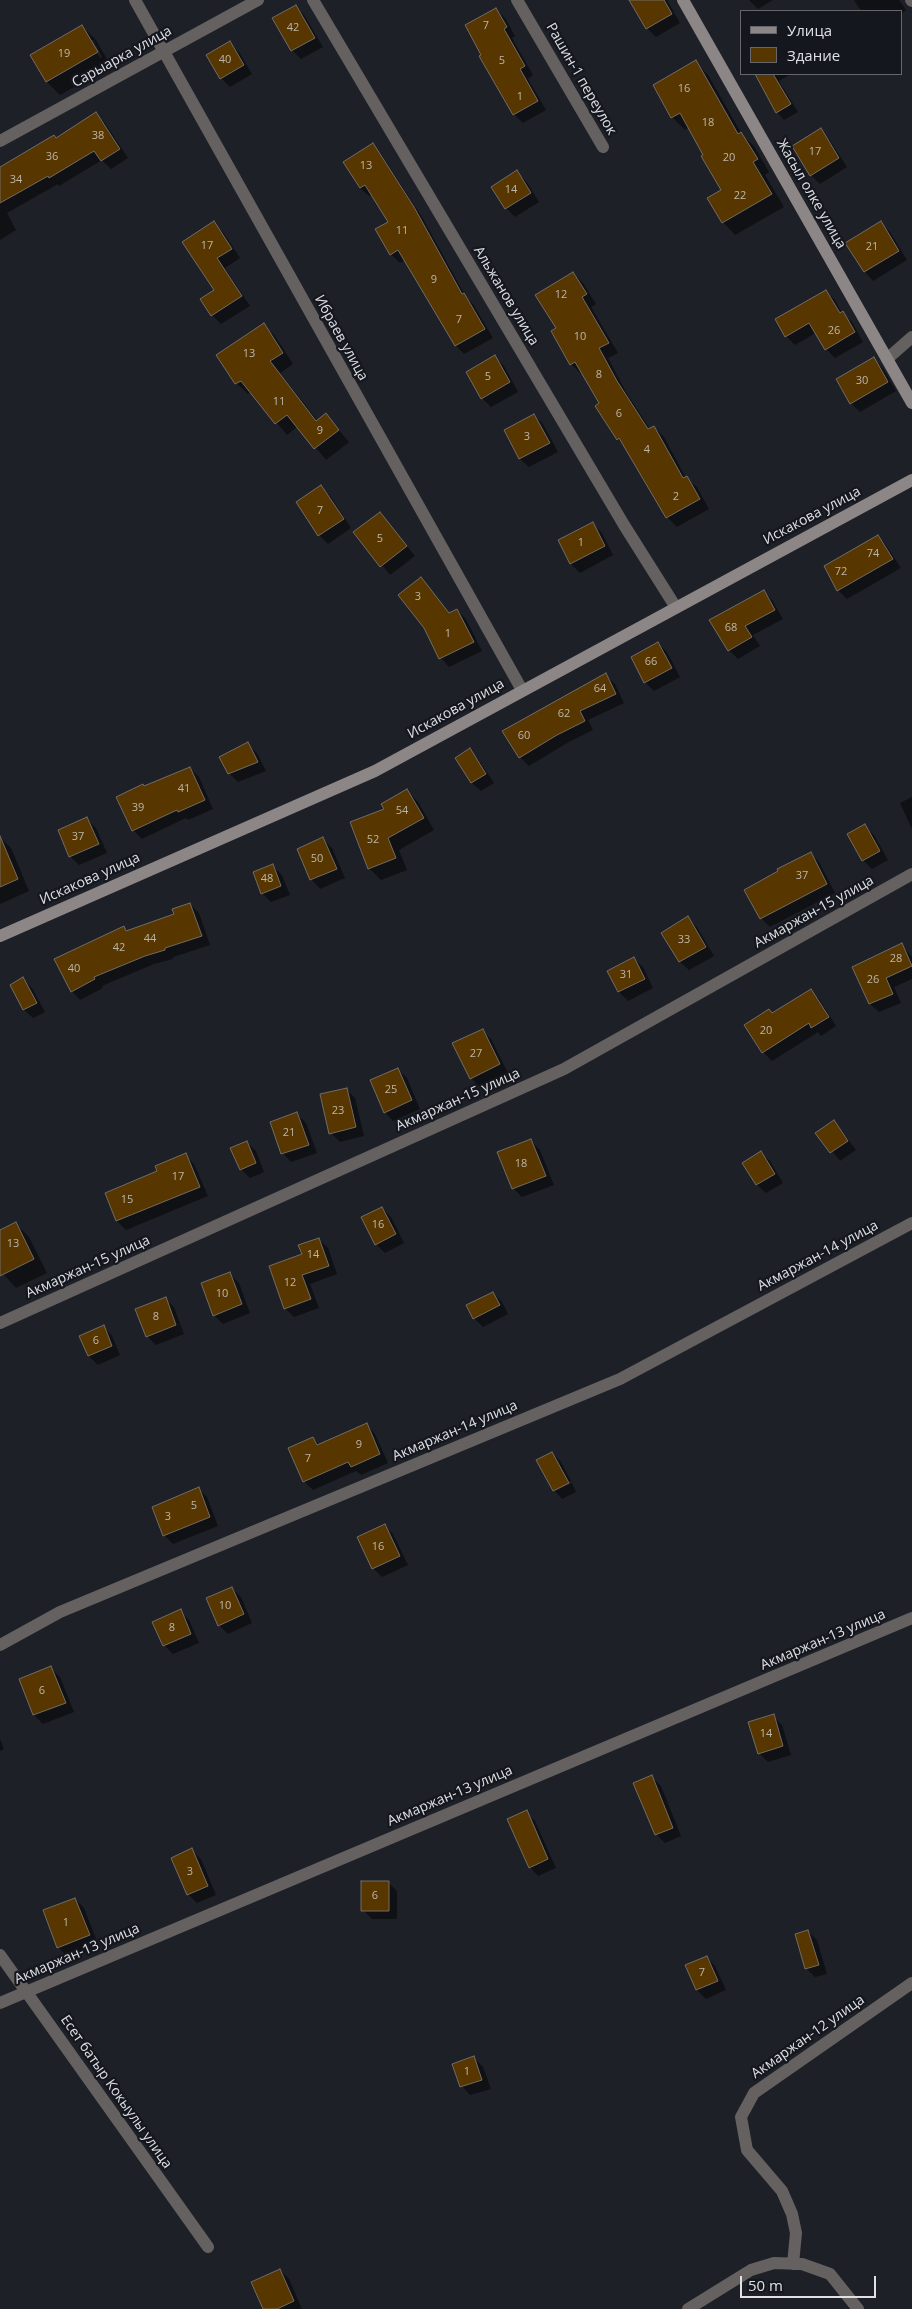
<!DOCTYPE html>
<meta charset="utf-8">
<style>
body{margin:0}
#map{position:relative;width:912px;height:2309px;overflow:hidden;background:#1e2027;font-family:"Open Sans",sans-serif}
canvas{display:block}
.legend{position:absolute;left:740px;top:10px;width:162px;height:65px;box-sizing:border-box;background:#15171e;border:1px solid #65676d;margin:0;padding:6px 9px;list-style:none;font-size:15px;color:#dee0e4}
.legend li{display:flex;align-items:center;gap:10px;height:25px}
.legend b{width:25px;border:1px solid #65676d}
.scale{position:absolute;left:740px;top:2276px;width:136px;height:22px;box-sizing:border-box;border:2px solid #dee0e4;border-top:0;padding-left:6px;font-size:15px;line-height:18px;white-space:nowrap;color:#dee0e4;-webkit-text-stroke:4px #15171e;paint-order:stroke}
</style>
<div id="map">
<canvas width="912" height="2309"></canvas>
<ul class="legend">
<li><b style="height:6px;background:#8d8686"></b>Улица</li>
<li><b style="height:14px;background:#583600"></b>Здание</li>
</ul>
<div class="scale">50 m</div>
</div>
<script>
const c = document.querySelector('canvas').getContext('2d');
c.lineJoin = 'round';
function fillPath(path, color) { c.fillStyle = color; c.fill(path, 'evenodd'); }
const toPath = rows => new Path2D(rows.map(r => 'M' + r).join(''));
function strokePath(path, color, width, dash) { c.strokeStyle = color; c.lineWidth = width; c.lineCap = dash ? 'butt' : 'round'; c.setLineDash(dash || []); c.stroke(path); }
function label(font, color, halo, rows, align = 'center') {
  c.font = font + ' "Open Sans",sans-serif'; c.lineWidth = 4.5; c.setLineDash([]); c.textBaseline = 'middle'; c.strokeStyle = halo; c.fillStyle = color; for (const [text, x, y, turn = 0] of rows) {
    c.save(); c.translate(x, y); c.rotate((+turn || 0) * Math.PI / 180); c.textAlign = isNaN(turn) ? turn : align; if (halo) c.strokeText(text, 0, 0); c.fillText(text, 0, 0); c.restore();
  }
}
fillPath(toPath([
 [631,0,667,0,680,23,656,37,647,28],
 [749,0,773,0,758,9],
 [854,0,899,0,906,10,901,14,901,11,861,11],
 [296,6,304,15,323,47,301,59,292,50],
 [496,9,505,18,515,36,512,38,533,75,528,79,546,110,523,123,514,114,483,55],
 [82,26,96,40,111,66,60,95,47,82,32,56],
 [90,40,93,40,102,57,100,58],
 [230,43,239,52,252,74,230,87,221,78],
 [695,62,708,75,743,136,754,146,769,172,765,175,784,207,735,235,723,222,723,191,705,155,689,127,685,130,672,117],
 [756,74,791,74,779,81,798,112,784,120,777,112],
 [96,114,105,123,128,158,111,169,102,160,59,186,58,184,7,213,16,230,0,240,0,170],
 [820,130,829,139,847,167,820,184,811,175],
 [373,145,381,154,422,217,466,297,473,304,493,338,464,354,456,346,405,260,400,263,391,254,390,222,372,195,369,196,360,188],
 [517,172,526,181,539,202,515,217,506,208],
 [214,223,223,232,240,258,225,268,250,306,221,324,212,315,216,291],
 [881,223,890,232,907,260,873,281,865,272],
 [573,273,583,283,596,304,591,307,618,353,608,358,626,392,650,429,654,427,664,437,686,478,697,487,709,509,677,527,667,517,626,447,618,439,601,403,583,373,581,374,571,364,557,329],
 [826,291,835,300,842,313,852,322,863,342,835,358,826,349,816,333,795,345,786,336,777,319],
 [263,325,275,336,293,364,280,373,318,421,326,415,349,442,326,460,298,426,287,435,251,392,248,394,236,383],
 [495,357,504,366,518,392,491,407,482,398],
 [874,359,883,368,896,391,860,412,851,403],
 [534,415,543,424,558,452,529,467,520,459,505,431],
 [321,487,330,496,351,528,328,544,319,535],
 [380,513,415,556,390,575,355,532],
 [593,524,602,533,613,555,580,573,571,564,559,541],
 [878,536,886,545,901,568,847,599,838,590],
 [421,579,450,614,457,610,466,619,482,651,449,667,441,658],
 [763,591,772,600,783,619,753,635,760,646,738,659,729,650,711,620],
 [658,643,667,652,680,677,654,691,645,682],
 [606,675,615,684,624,703,588,720,593,730,567,743,529,766,520,757],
 [248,744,257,753,266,771,238,782,229,773],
 [469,750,478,759,494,783,481,791,472,783,457,758],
 [190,768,199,777,213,809,188,820,186,818,142,839,133,830],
 [406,790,418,802,434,830,399,850,407,870,381,880,369,868,386,810],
 [912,797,912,829,900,803],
 [87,819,96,828,107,853,79,865,70,856],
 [865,826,874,835,888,860,872,869,863,860],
 [0,837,11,848,29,891,0,904],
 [323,839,332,848,345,878,320,889,312,880,298,849],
 [810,853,819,862,835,893,770,927,761,918],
 [273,866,282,875,290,895,271,902,262,893],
 [190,904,199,913,210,945,173,957,173,959,154,964,102,986,103,988,80,1000,72,991,124,928,128,931,175,915],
 [688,918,697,927,714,956,689,970,680,962,663,933],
 [901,944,912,957,912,979,894,987,901,1003,879,1012,870,1004],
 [634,958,643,967,653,988,628,1001,619,992,608,971],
 [23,979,32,988,45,1012,33,1018,24,1010,11,985],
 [810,990,819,999,836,1026,821,1036,818,1032,772,1061,763,1052,772,1014],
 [482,1030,491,1039,508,1073,480,1087,471,1078],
 [398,1070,407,1078,420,1109,393,1121,385,1112],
 [346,1089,355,1098,364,1136,340,1142,331,1133],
 [297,1114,306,1123,317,1153,291,1162,283,1153],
 [834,1121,856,1150,840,1161,817,1133],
 [531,1141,540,1150,554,1185,522,1197,513,1188],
 [247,1142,256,1151,264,1172,250,1178,241,1169],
 [761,1153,770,1161,783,1183,766,1193,757,1185,744,1163],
 [185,1155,194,1164,208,1196,126,1230,117,1221,106,1193,159,1172],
 [382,1208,391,1217,404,1243,385,1253,376,1244],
 [15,1223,29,1237,47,1273,16,1288,0,1270,0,1231],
 [319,1239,328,1248,337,1274,310,1284,319,1308,294,1317,285,1308,303,1255],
 [230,1274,239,1283,250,1313,223,1324,214,1315],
 [493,1293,502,1302,508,1314,483,1327,474,1318],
 [165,1299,174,1307,184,1334,156,1345,147,1336],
 [104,1327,112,1336,120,1355,98,1365,89,1356],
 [367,1425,375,1434,388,1463,361,1475,356,1471,313,1490,304,1481,313,1438,320,1445],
 [552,1453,561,1462,571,1481,555,1489,555,1491,572,1483,576,1492,562,1499,554,1490],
 [198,1488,207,1497,218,1526,173,1544,164,1535,153,1508],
 [384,1525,393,1534,408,1565,382,1577,373,1568],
 [232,1588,241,1597,252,1623,228,1634,219,1625],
 [180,1611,189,1620,199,1643,173,1654,164,1645],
 [51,1668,60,1677,74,1712,43,1724,34,1715,21,1680],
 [773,1716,782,1725,791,1755,768,1762,759,1753],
 [0,1739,4,1749,0,1751],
 [652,1777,661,1786,681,1836,665,1843,656,1834],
 [526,1812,535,1821,556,1868,538,1876,530,1867],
 [192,1850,201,1859,216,1895,197,1903,188,1894],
 [388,1882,397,1891,397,1919,372,1919,363,1910],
 [75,1899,84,1908,98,1944,67,1956,58,1947],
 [808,1931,817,1940,827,1974,815,1977,806,1968],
 [707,1957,715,1966,726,1990,706,1999,697,1990,687,1966],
 [474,2058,483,2067,491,2089,470,2095,462,2086],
 [280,2270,289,2279,302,2309,265,2309]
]), '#0007');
const building = toPath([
 [629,0,664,0,672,14,646,29,629,0],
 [296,5,315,38,291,51,272,18,296,5],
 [496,8,507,27,504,29,525,66,520,69,538,101,513,115,479,56,481,55,465,25,496,8],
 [82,25,98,52,46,82,30,55,82,25],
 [230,41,244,65,220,79,206,55,230,41],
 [696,60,738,134,741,132,758,159,753,162,772,194,722,223,707,198,721,190,701,156,703,155,680,113,671,118,653,85,696,60],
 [755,74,773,74,791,104,776,113,755,74],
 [96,112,120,149,101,161,94,151,49,178,48,176,0,203,0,167,54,135,56,138,96,112],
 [821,128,839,158,810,176,792,146,821,128],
 [373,143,414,207,462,294,464,293,485,329,455,346,398,250,390,255,375,229,388,222,365,185,360,188,343,162,373,143],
 [517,170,531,193,505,209,491,187,517,170],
 [214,221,232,249,217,258,242,296,211,316,200,299,214,290,182,242,214,221],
 [881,221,899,251,864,272,845,243,881,221],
 [573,272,587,294,582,297,609,343,599,348,617,381,648,429,654,426,683,478,687,476,700,499,666,518,619,438,617,440,595,406,599,403,575,362,570,365,551,331,556,328,535,295,573,272],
 [826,290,840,313,843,311,855,332,825,350,809,323,785,337,775,319,826,290],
 [264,323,283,353,270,361,316,421,326,413,339,430,314,449,287,415,275,424,241,381,235,384,216,355,264,323],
 [495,355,510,382,481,399,466,372,495,355],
 [874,357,888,382,850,404,836,379,874,357],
 [534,414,550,443,519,459,504,430,534,414],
 [321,485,344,519,318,536,296,502,321,485],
 [380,512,407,546,380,567,353,532,380,512],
 [593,522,605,546,570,564,558,540,593,522],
 [878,535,893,559,837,591,824,566,878,535],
 [421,577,449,613,457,609,474,642,439,659,424,628,398,595,421,577],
 [764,590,775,610,745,626,752,637,728,651,709,620,764,590],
 [658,642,672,668,644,683,631,657,658,642],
 [606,673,616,694,580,711,585,721,557,735,519,758,502,731,606,673],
 [248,742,258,762,228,774,219,757,248,742],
 [470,748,486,774,471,783,455,758,470,748],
 [190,767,205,800,178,812,177,810,132,831,116,797,143,784,144,786,190,767],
 [407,789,424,818,388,838,396,858,368,869,350,822,384,809,381,804,407,789],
 [87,817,99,844,69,857,58,830,87,817],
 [865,824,880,851,862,861,847,834,865,824],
 [0,836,18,879,0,887,0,836],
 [323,837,337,869,310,880,297,849,323,837],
 [811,852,827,884,760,919,744,890,778,871,777,869,811,852],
 [273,864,281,886,261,894,253,872,273,864],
 [190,903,202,936,165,948,165,950,145,956,94,977,95,979,71,992,54,959,124,926,126,931,174,914,172,909,190,903],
 [688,916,706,947,679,962,661,933,688,916],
 [902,943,912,966,886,978,893,994,869,1004,852,967,902,943],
 [634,957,645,979,618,992,607,971,634,957],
 [23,977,37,1003,23,1010,10,985,23,977],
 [811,989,829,1017,811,1028,809,1023,762,1053,744,1025,769,1009,772,1013,811,989],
 [483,1029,500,1064,470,1079,452,1043,483,1029],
 [398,1068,412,1100,384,1113,370,1080,398,1068],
 [347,1088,356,1127,329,1134,320,1094,347,1088],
 [297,1112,309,1145,281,1154,270,1122,297,1112],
 [834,1120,848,1141,830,1153,815,1133,834,1120],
 [531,1139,546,1176,512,1189,497,1152,531,1139],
 [247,1141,256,1163,240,1170,230,1148,247,1141],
 [761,1151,775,1174,756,1185,742,1163,761,1151],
 [186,1153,200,1187,116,1221,105,1193,157,1171,155,1166,186,1153],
 [382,1207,396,1234,375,1245,361,1217,382,1207],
 [16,1222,34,1259,0,1276,0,1230,16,1222],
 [319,1238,329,1266,302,1275,311,1299,284,1309,269,1266,302,1254,298,1245,319,1238],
 [230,1272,242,1304,213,1316,201,1283,230,1272],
 [493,1292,500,1305,473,1319,466,1305,493,1292],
 [166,1297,176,1325,146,1337,135,1309,166,1297],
 [104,1325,112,1346,88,1356,79,1336,104,1325],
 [367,1423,380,1454,351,1467,348,1462,303,1482,288,1448,313,1437,317,1445,367,1423],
 [552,1452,569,1483,553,1491,536,1460,552,1452],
 [199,1487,210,1517,163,1536,152,1507,199,1487],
 [385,1524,400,1556,372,1569,357,1537,385,1524],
 [232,1587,244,1614,218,1626,206,1598,232,1587],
 [181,1609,191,1634,163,1646,152,1622,181,1609],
 [51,1666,66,1703,33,1715,19,1679,51,1666],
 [774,1714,783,1746,758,1754,748,1722,774,1714],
 [652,1775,673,1828,655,1835,633,1783,652,1775],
 [527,1810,548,1859,529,1868,507,1819,527,1810],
 [192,1848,208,1886,187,1895,171,1858,192,1848],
 [361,1881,389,1881,389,1911,361,1911,361,1881],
 [75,1898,90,1935,57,1948,43,1910,75,1898],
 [808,1930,819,1965,805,1969,795,1934,808,1930],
 [707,1956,718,1981,696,1990,685,1965,707,1956],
 [474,2056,482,2080,460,2087,452,2064,474,2056],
 [280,2269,294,2301,277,2309,263,2309,251,2282,280,2269]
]);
fillPath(building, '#583600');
strokePath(building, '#726c65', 1);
strokePath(toPath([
 [135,0,522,690],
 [313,0,624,525,675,606],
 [517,0,603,147],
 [911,0,912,1],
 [0,141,258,0],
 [887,359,912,337],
 [0,1323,564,1069,912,874],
 [0,1645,60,1612,620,1379,912,1223],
 [0,1955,208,2247],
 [0,2003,912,1618],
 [793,2264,796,2233,792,2214,782,2191,747,2150,741,2117,754,2093,912,1983],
 [688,2309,751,2270,774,2263,802,2264,830,2274,858,2309]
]), '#666161', 12);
strokePath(toPath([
 [683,0,912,403],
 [0,936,375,771,912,480]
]), '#8d8686', 12);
label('11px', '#bcb6ab', null, [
 ["7",486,26],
 ["42",293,28],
 ["19",64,54],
 ["40",225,60],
 ["5",502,61],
 ["16",684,89],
 ["1",520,97],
 ["18",708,123],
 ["38",98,136],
 ["17",815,152],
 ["36",52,157],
 ["20",729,158],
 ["13",366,166],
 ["34",16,180],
 ["14",511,190],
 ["22",740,196],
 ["11",402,231],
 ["17",207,246],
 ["21",872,247],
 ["9",434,280],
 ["12",561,295],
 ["7",459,320],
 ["26",834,331],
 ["10",580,337],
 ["13",249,354],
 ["8",599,375],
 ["5",488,377],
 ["30",862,381],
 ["11",279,402],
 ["6",619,414],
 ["9",320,431],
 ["3",527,437],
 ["4",647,450],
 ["2",676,497],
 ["7",320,511],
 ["5",380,539],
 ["1",581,543],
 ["74",873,554],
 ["72",841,572],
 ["3",418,597],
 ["68",731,628],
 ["1",448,634],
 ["66",651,662],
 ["64",600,689],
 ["62",564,714],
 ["60",524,736],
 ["41",184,789],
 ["39",138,808],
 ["54",402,811],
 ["37",78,837],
 ["52",373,840],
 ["50",317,859],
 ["37",802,876],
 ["48",267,879],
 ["44",150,939],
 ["33",684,940],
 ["42",119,948],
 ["28",896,959],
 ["40",74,969],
 ["31",626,975],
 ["26",873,980],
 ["20",766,1031],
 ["27",476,1054],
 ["25",391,1090],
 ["23",338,1111],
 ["21",289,1133],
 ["18",521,1164],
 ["17",178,1177],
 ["15",127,1200],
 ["16",378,1225],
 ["13",13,1244],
 ["14",313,1255],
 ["12",290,1283],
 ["10",222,1294],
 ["8",156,1317],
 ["6",96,1341],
 ["9",359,1445],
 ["7",308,1459],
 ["5",194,1506],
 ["3",168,1517],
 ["16",378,1547],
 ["10",225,1606],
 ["8",172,1628],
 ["6",42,1691],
 ["14",766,1734],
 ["3",190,1872],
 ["6",375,1896],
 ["1",66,1923],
 ["7",702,1973],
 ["1",467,2072]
]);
label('14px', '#dee0e4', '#15171e', [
 ["Сарыарка улица",122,57,-29],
 ["Рашин-1 переулок",581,79,60],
 ["Жасыл олке улица",811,194,60],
 ["Альжанов улица",506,296,59],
 ["Ибраев улица",341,338,61],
 ["Искакова улица",812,516,-28],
 ["Искакова улица",456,709,-29],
 ["Искакова улица",90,879,-24],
 ["Акмаржан-15 улица",814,912,-29],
 ["Акмаржан-15 улица",458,1100,-24],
 ["Акмаржан-14 улица",818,1256,-28],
 ["Акмаржан-15 улица",88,1267,-24],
 ["Акмаржан-14 улица",455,1431,-23],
 ["Акмаржан-13 улица",823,1640,-23],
 ["Акмаржан-13 улица",450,1796,-23],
 ["Акмаржан-13 улица",77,1954,-23],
 ["Акмаржан-12 улица",808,2037,-35],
 ["Есет батыр Кокыулы улица",116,2092,55]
]);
</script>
